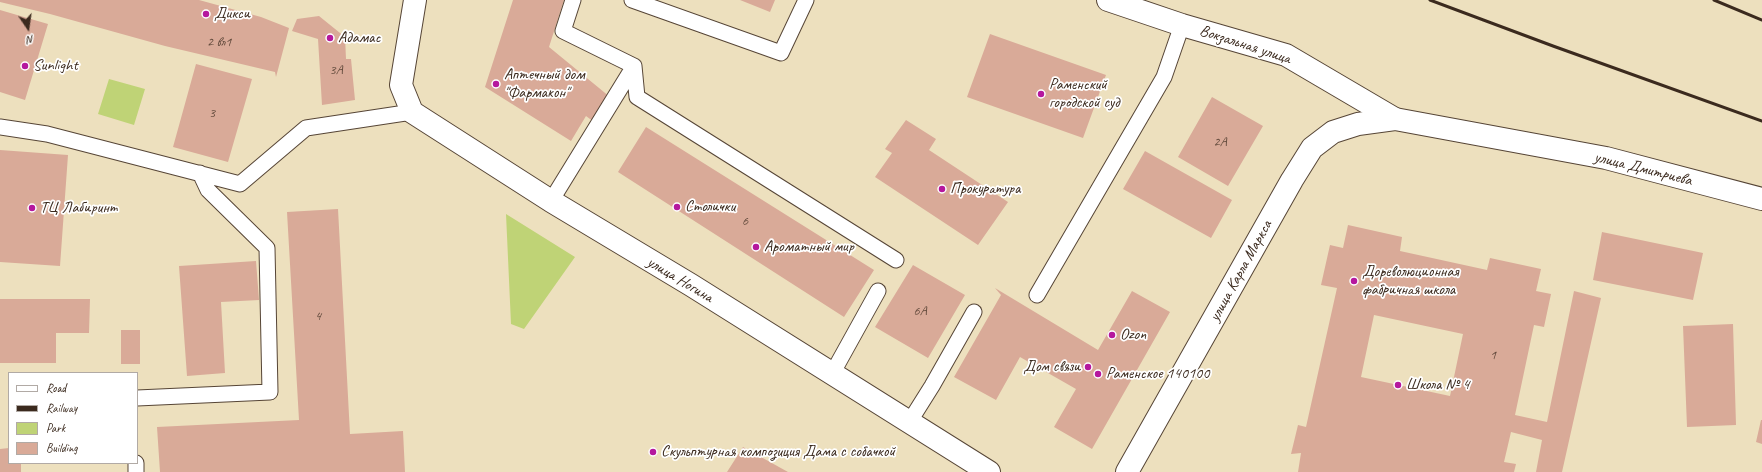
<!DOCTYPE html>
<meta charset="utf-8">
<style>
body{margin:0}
#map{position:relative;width:1762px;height:472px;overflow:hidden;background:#ede0be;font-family:Caveat,sans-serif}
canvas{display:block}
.legend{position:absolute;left:8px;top:372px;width:130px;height:92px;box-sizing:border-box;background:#fff;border:1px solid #b1aaa5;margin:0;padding:5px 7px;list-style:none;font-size:12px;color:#3b2a1e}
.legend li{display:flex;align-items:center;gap:8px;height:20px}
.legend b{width:20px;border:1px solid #b1aaa5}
.north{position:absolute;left:8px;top:8px;width:40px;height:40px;-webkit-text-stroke:3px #fff;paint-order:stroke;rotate:167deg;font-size:11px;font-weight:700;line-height:16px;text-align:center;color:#3b2a1e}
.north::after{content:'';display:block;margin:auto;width:14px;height:18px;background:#3b2a1e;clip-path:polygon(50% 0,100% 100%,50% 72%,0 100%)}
</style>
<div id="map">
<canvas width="1762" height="472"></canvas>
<ul class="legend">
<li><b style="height:5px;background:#fff"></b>Road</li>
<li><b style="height:5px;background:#3b2a1e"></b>Railway</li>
<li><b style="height:11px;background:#bfd376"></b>Park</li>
<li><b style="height:11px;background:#d9aa98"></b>Building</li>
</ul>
<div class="north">N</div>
</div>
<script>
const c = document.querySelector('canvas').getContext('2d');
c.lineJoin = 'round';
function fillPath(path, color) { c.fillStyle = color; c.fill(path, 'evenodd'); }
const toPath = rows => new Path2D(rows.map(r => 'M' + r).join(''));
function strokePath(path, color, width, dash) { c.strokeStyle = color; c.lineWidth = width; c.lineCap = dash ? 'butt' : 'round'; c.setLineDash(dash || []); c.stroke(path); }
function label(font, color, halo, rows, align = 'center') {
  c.font = font + ' Caveat,sans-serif'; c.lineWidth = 3.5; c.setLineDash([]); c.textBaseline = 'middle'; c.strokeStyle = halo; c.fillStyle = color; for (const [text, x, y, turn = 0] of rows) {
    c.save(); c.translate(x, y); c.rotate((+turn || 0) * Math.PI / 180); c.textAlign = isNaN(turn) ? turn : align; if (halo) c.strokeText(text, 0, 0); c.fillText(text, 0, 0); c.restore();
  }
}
fillPath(toPath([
 [109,79,145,89,134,125,98,114],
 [506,214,575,257,524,329,511,324]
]), '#bfd376');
fillPath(toPath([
 [0,0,199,0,261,17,289,28,276,77,275,72,165,46,50,14,0,2],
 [513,0,564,0,549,47,610,97,594,122,586,116,571,141,485,87],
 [740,0,775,0,770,12],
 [0,10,48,24,25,100,0,92],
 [319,16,345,37,346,59,351,59,355,100,322,105,318,39,292,31,297,19],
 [990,34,1106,75,1083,138,967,97],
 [196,64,252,79,228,162,173,147],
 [1212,97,1263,126,1228,186,1178,157],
 [906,120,936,139,929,150,1008,202,978,245,875,177,892,153,885,149],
 [646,127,874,270,844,317,618,172],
 [0,150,68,155,60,266,0,262],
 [1145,151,1232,200,1211,238,1123,189],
 [338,209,350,434,403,431,405,472,160,472,157,427,299,420,287,212],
 [1348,225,1402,237,1400,251,1487,270,1490,258,1541,269,1536,291,1551,294,1544,327,1534,325,1515,415,1547,422,1574,291,1601,298,1562,472,1536,472,1542,440,1511,432,1504,462,1516,464,1514,472,1298,472,1301,453,1291,454,1298,425,1306,427,1337,288,1321,285,1330,245,1343,248],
 [1374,315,1463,334,1450,396,1361,377],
 [1602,232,1703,253,1693,300,1593,280],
 [256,261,259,300,221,302,225,373,187,376,179,266],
 [913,265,965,295,928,358,875,327],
 [995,288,1098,350,1132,291,1170,312,1092,449,1054,427,1076,389,1020,357,996,400,954,377,1001,295],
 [0,299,90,299,89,333,56,333,56,363,0,363],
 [1733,324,1736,425,1687,427,1683,326],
 [121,330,140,330,140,364,121,364],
 [1761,420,1762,420,1762,444,1756,442],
 [743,447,788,472,727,472],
 [9,448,9,463,21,463,21,472,0,472,0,449]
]), '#d9aa98');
const lane = toPath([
 [573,0,563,31,634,66],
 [632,0,781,53,806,0],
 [0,127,47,134,240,184,306,128,412,112],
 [551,201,634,66,637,97,896,260],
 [1037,295,1164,77,1182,25],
 [832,374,878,291],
 [137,398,270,392,267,248,208,190,200,173],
 [910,421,932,386,974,312],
 [136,463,136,472]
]);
const street = toPath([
 [415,0,401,85,412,112,551,201,691,285,989,472],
 [1108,0,1182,25,1286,55,1395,119]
]);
const secondary = toPath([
 [1127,472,1292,180,1312,148,1333,132,1358,124,1395,119,1606,158,1762,199]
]);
strokePath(lane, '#564536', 17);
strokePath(street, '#564536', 24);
strokePath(secondary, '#564536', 24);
strokePath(lane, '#fff', 15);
strokePath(street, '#fff', 22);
strokePath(secondary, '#fff', 22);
strokePath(toPath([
 [1430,0,1553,46,1762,121],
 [1714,0,1762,20]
]), '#3b2a1e', 3);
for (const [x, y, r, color] of [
 [206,14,4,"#b5179e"],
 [330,38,4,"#b5179e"],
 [25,66,4,"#b5179e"],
 [496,84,4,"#b5179e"],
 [1041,94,4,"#b5179e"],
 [942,189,4,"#b5179e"],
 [677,207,4,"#b5179e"],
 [32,208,4,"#b5179e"],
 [756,247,4,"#b5179e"],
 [1354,281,4,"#b5179e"],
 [1112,335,4,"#b5179e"],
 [1088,367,4,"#b5179e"],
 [1098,374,4,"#b5179e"],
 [1398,385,4,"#b5179e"],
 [653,452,4,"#b5179e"]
]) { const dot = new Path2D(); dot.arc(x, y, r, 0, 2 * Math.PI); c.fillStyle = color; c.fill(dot); strokePath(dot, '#fff', 1.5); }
label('14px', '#624a3c', null, [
 ["2 вл1",219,42],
 ["3А",336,70],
 ["3",212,113],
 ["2А",1220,142],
 ["6",745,221],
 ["6А",920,311],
 ["4",318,316],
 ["1",1493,355]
]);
label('16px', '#3b2a1e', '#fff', [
 ["Дикси",214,14],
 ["Адамас",338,38],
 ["Sunlight",33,66],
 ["Аптечный дом",504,75],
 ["\"Фармакон\"",504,93],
 ["Раменский",1049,85],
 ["городской суд",1049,103],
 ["Прокуратура",950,189],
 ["Столички",685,207],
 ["ТЦ Лабиринт",40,208],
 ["Ароматный мир",764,247],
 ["Дореволюционная",1362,272],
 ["фабричная школа",1362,290],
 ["Ozon",1120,335],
 ["Дом связи",1080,367,"right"],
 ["Раменское 140100",1106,374],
 ["Школа № 4",1406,385],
 ["Скульптурная композиция Дама с собачкой",661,452]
], 'left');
label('16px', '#3b2a1e', '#fff', [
 ["Вокзальная улица",1245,45,18],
 ["улица Дмитриева",1643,169,14],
 ["улица Карла Маркса",1241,271,-61],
 ["улица Ногина",680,280,31]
]);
</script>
